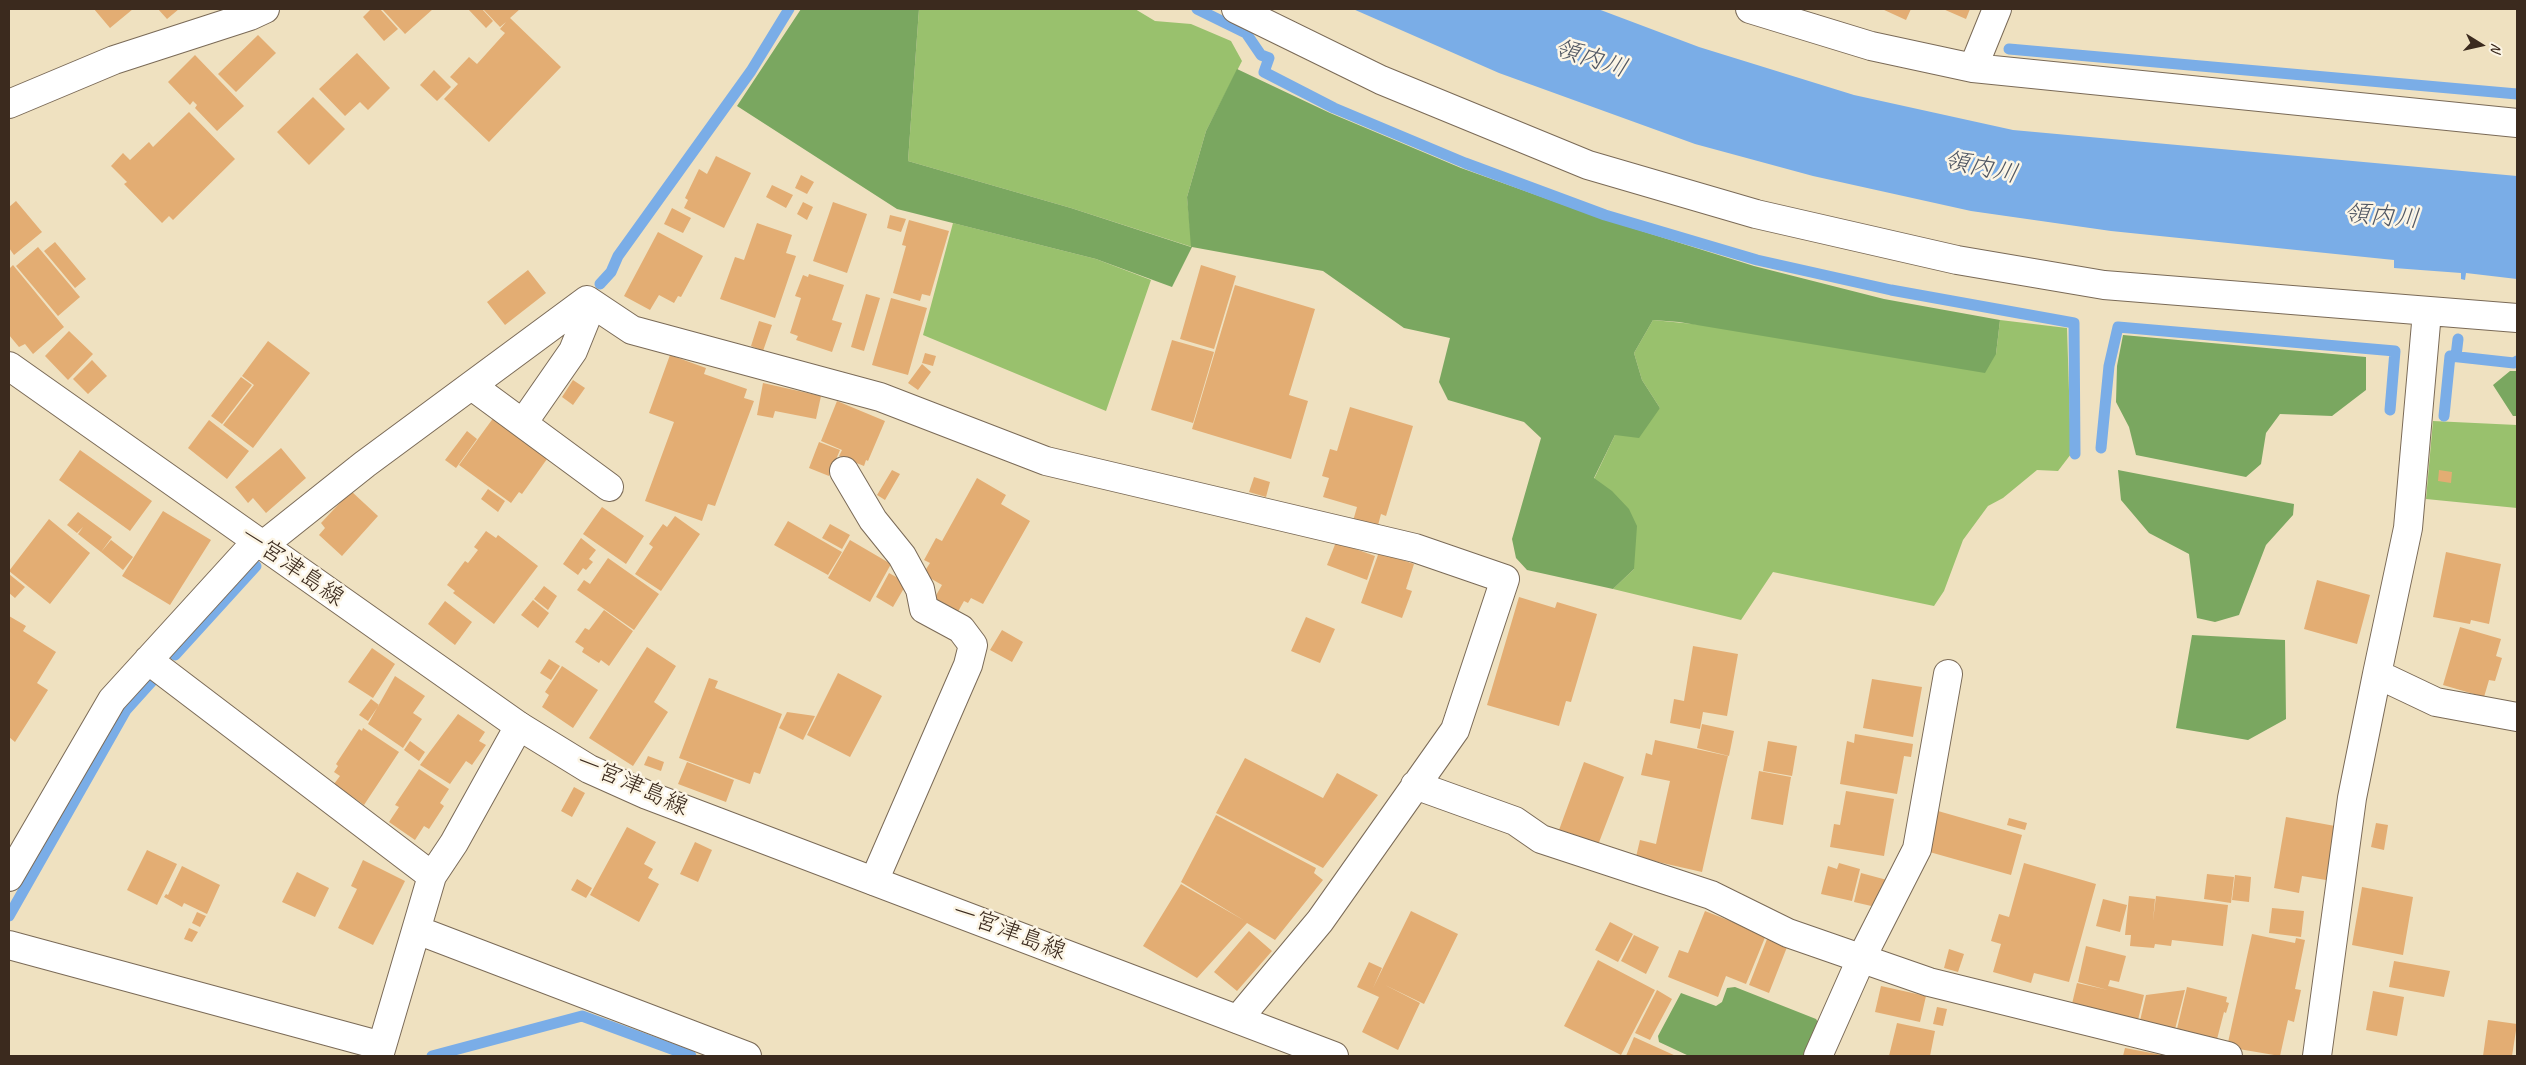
<!DOCTYPE html>
<meta charset="utf-8">
<style>
body{margin:0}
#map{position:relative;width:2526px;height:1065px;overflow:hidden;background:#efe1c0;font-family:Caveat,sans-serif}
canvas{display:block}
.frame{position:absolute;inset:0;border:10px solid #3b2a1e;pointer-events:none}
.north{position:absolute;left:2456px;top:20px;width:50px;height:50px;-webkit-text-stroke:4px #fcf5e5;paint-order:stroke;rotate:100deg;font-size:14px;font-weight:700;line-height:20px;text-align:center;color:#3b2a1e}
.north::after{content:'';display:block;margin:auto;width:18px;height:22px;background:#3b2a1e;clip-path:polygon(50% 0,100% 100%,50% 72%,0 100%)}
</style>
<div id="map">
<canvas width="2526" height="1065"></canvas>
<div class="frame"></div>
<div class="north">N</div>
</div>
<script>
const c = document.querySelector('canvas').getContext('2d');
c.lineJoin = 'round';
function fillPath(path, color) { c.fillStyle = color; c.fill(path, 'evenodd'); }
const toPath = rows => new Path2D(rows.map(r => 'M' + r).join(''));
function strokePath(path, color, width, dash) { c.strokeStyle = color; c.lineWidth = width; c.lineCap = dash ? 'butt' : 'round'; c.setLineDash(dash || []); c.stroke(path); }
function label(font, color, halo, rows, align = 'center') {
  c.font = font + ' Caveat,"Klee One",sans-serif'; c.lineWidth = 5; c.setLineDash([]); c.textBaseline = 'middle'; c.strokeStyle = halo; c.fillStyle = color; for (const [text, x, y, turn = 0] of rows) {
    c.save(); c.translate(x, y); c.rotate((+turn || 0) * Math.PI / 180); c.textAlign = isNaN(turn) ? turn : align; if (halo) c.strokeText(text, 0, 0); c.fillText(text, 0, 0); c.restore();
  }
}
fillPath(toPath([
 [919,9,1135,9,1155,21,1191,24,1231,41,1242,61,1206,131,1187,197,1192,247,1071,208,908,161],
 [953,223,1096,259,1151,280,1106,411,923,335],
 [1653,320,1996,354,2000,320,2067,328,2071,454,2058,471,2037,470,2003,498,1988,506,1963,540,1944,591,1934,606,1773,572,1741,620,1613,589,1634,569,1594,479,1615,435,1660,408,1642,380,1634,353],
 [2433,421,2517,425,2517,508,2426,499]
]), '#99c16d');
fillPath(toPath([
 [801,9,919,9,908,161,1071,208,1191,247,1187,197,1206,131,1237,69,1330,113,1461,168,1603,219,1754,266,1884,299,2000,320,1996,354,1985,373,1679,322,1653,320,1634,353,1642,380,1660,408,1639,438,1615,435,1594,478,1612,491,1629,509,1637,526,1634,569,1613,589,1527,570,1516,558,1512,539,1541,438,1524,422,1448,400,1439,382,1450,338,1404,328,1323,271,1192,247,1172,287,1096,259,897,209,737,106],
 [2123,335,2366,357,2366,390,2332,416,2280,414,2266,433,2261,464,2246,477,2136,455,2129,427,2116,402,2117,366],
 [2510,371,2517,371,2517,416,2513,416,2493,385],
 [2118,470,2294,504,2293,515,2266,545,2239,615,2215,622,2197,618,2189,554,2149,533,2121,500],
 [2192,635,2285,640,2286,719,2248,740,2176,728],
 [1735,987,1816,1019,1821,1027,1807,1056,1689,1056,1659,1042,1658,1036,1681,993,1716,1006,1722,1002,1727,988]
]), '#7aa760');
fillPath(toPath([
 [1353,9,1598,9,1699,47,1854,95,2013,130,2517,176,2517,279,2466,273,2465,280,2461,279,2461,273,2394,268,2394,260,2111,231,1971,211,1813,176,1695,144,1499,73]
]), '#7aade7');
strokePath(toPath([
 [1197,9,1246,33,1261,55,1269,58,1264,72,1334,108,1465,163,1605,215,1757,260,1891,290,2074,323,2075,454],
 [2009,49,2517,94],
 [600,284,611,272,618,256,751,71,789,9],
 [2456,356,2458,339],
 [2444,416,2450,356,2514,363,2517,361],
 [2101,448,2109,366,2118,327,2395,351,2390,410],
 [175,655,256,566],
 [9,916,126,710,153,680],
 [432,1056,582,1016,691,1056]
]), '#7aade7', 11);
fillPath(toPath([
 [94,9,133,9,110,28],
 [158,9,179,9,167,19],
 [371,9,380,9,398,29,384,41,363,17],
 [382,9,433,9,405,34],
 [468,9,482,9,493,21,486,28],
 [483,9,520,9,510,18,561,67,489,142,444,99,458,84,450,77,469,57,477,64,505,33,500,29,506,22,500,27],
 [1882,9,1911,9,1906,20],
 [1943,9,1970,9,1966,19],
 [258,35,276,53,236,92,218,74],
 [357,53,390,88,368,110,360,102,345,116,319,89],
 [195,55,244,106,217,131,195,108,197,105,193,101,190,105,168,82],
 [434,70,451,87,437,101,420,85],
 [313,97,345,129,309,165,277,132],
 [189,112,235,159,173,220,169,216,162,223,124,184,127,182,111,166,123,153,130,160,149,142,153,147],
 [716,156,751,173,724,228,684,208,688,200,685,198,699,169,707,174],
 [801,175,814,182,807,194,795,188],
 [772,185,793,195,786,208,766,197],
 [16,201,42,232,14,255,9,248,9,207],
 [803,202,813,207,807,220,797,214],
 [833,202,867,214,847,273,813,261],
 [672,208,691,218,683,233,664,224],
 [890,215,906,219,901,232,887,228],
 [909,220,949,231,930,296,922,294,920,301,893,293,906,246,902,245],
 [757,223,792,235,786,253,796,256,775,318,720,299,735,257,744,260],
 [658,232,703,256,681,297,678,296,674,303,659,295,650,310,624,296],
 [55,242,86,279,75,288,44,251],
 [38,247,80,297,58,316,16,266],
 [13,265,64,327,33,354,25,344,19,347,9,335,9,269],
 [1201,265,1236,276,1214,349,1180,339],
 [528,270,546,293,505,325,487,302],
 [809,274,844,285,832,320,842,323,832,352,796,340,798,336,790,333,801,298,795,296,803,275,808,277],
 [1235,285,1315,309,1289,395,1308,401,1291,459,1192,429],
 [866,294,880,298,864,351,851,347],
 [891,298,927,308,908,375,872,365],
 [759,321,772,325,763,351,751,346],
 [69,331,93,354,68,380,45,356],
 [1172,340,1214,352,1193,423,1151,410],
 [268,341,310,373,253,448,223,425,254,385,242,376],
 [925,353,936,356,933,366,922,363],
 [670,355,706,368,704,374,747,389,744,398,754,401,715,506,708,504,702,521,645,501,674,422,649,413],
 [92,360,107,376,88,394,73,379],
 [922,364,931,372,918,390,908,383],
 [241,377,252,385,222,424,211,416],
 [573,380,585,388,573,405,562,397],
 [763,383,821,396,816,419,775,411,773,418,757,415],
 [837,401,885,421,868,461,866,460,864,466,839,456,842,450,821,441],
 [1350,407,1413,426,1386,516,1381,514,1377,529,1353,521,1357,507,1323,497,1329,478,1322,476,1330,449,1337,451],
 [494,417,540,451,539,453,547,459,522,494,519,492,511,503,459,465],
 [209,420,249,451,227,479,188,448],
 [467,431,477,439,456,468,445,460],
 [819,442,840,450,829,476,809,468],
 [281,448,306,478,266,513,253,498,248,503,235,487],
 [80,450,152,501,130,531,59,480],
 [892,470,900,474,885,500,877,495],
 [2439,470,2452,472,2451,483,2438,481],
 [1254,477,1270,482,1266,497,1249,492],
 [977,478,1006,495,1001,504,1030,521,983,604,971,598,968,603,964,601,955,617,931,604,942,585,923,574,930,563,924,560,936,538,942,541],
 [488,489,505,501,498,512,481,499],
 [351,491,378,516,342,556,319,535,325,528,321,523],
 [602,507,644,536,626,564,583,534],
 [163,511,211,540,170,605,122,576],
 [78,512,112,537,101,552,78,534,83,527,77,533,67,525],
 [675,516,700,534,661,591,635,574,653,547,649,544,663,524,667,527],
 [49,519,90,553,50,604,9,571],
 [788,521,842,552,828,575,774,545],
 [830,524,850,535,842,549,822,538],
 [486,531,496,538,498,535,538,566,494,624,453,593,455,591,447,585,465,561,468,563,478,550,474,547],
 [581,538,596,550,589,559,593,562,586,570,583,568,578,575,563,564],
 [111,540,133,557,123,570,101,552],
 [850,540,891,564,870,602,828,578],
 [1336,542,1375,556,1367,580,1327,565],
 [1379,552,1414,564,1406,589,1412,591,1402,618,1361,603],
 [2446,552,2501,564,2489,624,2471,620,2470,624,2433,617],
 [608,558,659,594,634,630,577,590,584,580,590,584],
 [889,573,907,583,893,607,876,597],
 [9,574,25,587,15,598,9,593],
 [2317,580,2370,595,2357,644,2304,629],
 [544,586,557,596,548,610,534,599],
 [1519,597,1555,608,1557,602,1597,614,1571,702,1566,701,1559,726,1487,705],
 [533,600,549,613,538,628,521,615],
 [445,601,472,622,455,645,428,624],
 [604,610,633,631,609,666,601,660,599,663,582,652,584,648,575,642,585,628,589,630],
 [9,616,26,626,23,631,56,652,37,683,48,690,15,742,9,737],
 [1306,617,1335,629,1320,663,1291,651],
 [2460,627,2501,639,2496,656,2502,658,2495,681,2489,680,2484,697,2443,685],
 [1002,630,1023,642,1012,662,990,650],
 [1693,646,1738,654,1727,716,1703,712,1700,729,1670,723,1674,699,1684,701],
 [647,647,676,666,654,702,668,712,633,766,589,738],
 [372,648,395,664,373,698,348,682],
 [549,659,560,666,551,680,540,673],
 [562,666,598,690,573,728,542,707,549,695,545,692],
 [838,673,882,696,850,757,807,735],
 [395,676,425,696,413,713,422,719,403,748,368,724],
 [709,678,718,681,715,688,782,714,760,774,754,772,750,784,679,758],
 [1872,679,1922,687,1913,737,1863,728],
 [371,699,379,705,368,721,359,715],
 [787,712,815,716,803,740,779,728],
 [458,714,485,732,479,741,486,745,472,765,466,761,450,784,420,765],
 [1702,724,1734,731,1729,756,1697,748],
 [363,728,399,752,364,805,334,784,340,776,334,772,338,766,336,764,359,729,362,731],
 [1855,734,1913,744,1911,757,1904,756,1897,794,1840,784,1847,741,1854,743],
 [1655,740,1728,756,1702,872,1636,857,1640,840,1656,844,1670,781,1641,775,1646,753,1652,755],
 [410,741,425,752,419,761,404,750],
 [1768,741,1797,746,1792,776,1763,771],
 [648,756,664,762,661,771,644,765],
 [1245,758,1323,798,1337,773,1378,795,1323,868,1216,813],
 [687,762,734,780,726,802,678,784],
 [1584,762,1624,777,1598,845,1559,830],
 [419,769,449,789,440,803,444,806,429,829,424,826,415,840,389,822,399,807,395,805],
 [1759,771,1791,777,1783,825,1751,819],
 [574,787,585,793,572,817,561,811],
 [1846,791,1894,799,1884,856,1830,847,1834,824,1840,825],
 [1938,811,2022,835,2011,875,1926,851],
 [1216,815,1316,868,1314,873,1323,880,1275,940,1247,923,1197,978,1143,946,1181,884,1245,921,1181,882],
 [2286,817,2335,826,2326,880,2302,876,2299,893,2274,888],
 [2009,818,2027,823,2025,830,2007,825],
 [2376,823,2388,825,2384,850,2371,847],
 [627,827,656,842,644,864,653,869,648,878,659,884,639,922,590,895],
 [695,842,712,850,698,882,680,874],
 [147,850,177,864,157,905,127,890],
 [363,860,405,881,373,945,338,928,357,889,351,886],
 [1839,863,1860,869,1852,901,1821,894,1828,866,1837,869],
 [2024,863,2096,884,2069,982,2034,973,2031,983,1993,972,2001,944,1991,941,1999,914,2009,917],
 [182,866,220,885,207,914,184,903,182,907,164,897,166,894,168,895],
 [297,872,329,888,315,917,282,902],
 [1861,873,1887,880,1880,908,1854,902],
 [2207,874,2234,877,2231,903,2204,899],
 [2235,875,2251,877,2249,902,2232,900],
 [577,879,592,888,586,898,571,890],
 [2362,887,2413,897,2403,955,2352,945],
 [2129,896,2155,899,2153,921,2156,896,2228,905,2223,946,2172,940,2171,946,2155,944,2154,948,2130,946,2131,935,2125,935],
 [2103,899,2127,905,2120,932,2096,926],
 [2272,908,2304,911,2301,937,2269,933],
 [1411,911,1458,934,1424,1004,1385,985,1420,1003,1398,1050,1362,1032,1379,997,1357,987,1369,962,1382,968,1373,988],
 [1705,911,1766,935,1746,984,1726,976,1718,997,1668,977,1679,950,1688,953],
 [197,912,206,916,200,927,192,923],
 [1610,922,1633,934,1618,962,1595,950],
 [189,928,198,932,192,942,184,939],
 [1249,931,1272,951,1237,991,1214,972],
 [1769,934,1789,942,1769,993,1749,985],
 [2252,934,2295,943,2296,938,2305,940,2295,989,2301,990,2294,1022,2288,1020,2280,1056,2227,1047],
 [1634,935,1659,947,1646,974,1621,961],
 [2086,946,2126,956,2119,982,2110,980,2108,986,2144,995,2137,1024,2071,1008,2077,983,2108,990,2078,982],
 [1949,949,1964,954,1958,972,1944,968],
 [1598,960,1655,990,1621,1055,1564,1026],
 [2394,961,2450,971,2444,997,2389,987],
 [1881,986,1926,996,1920,1022,1875,1012],
 [2187,987,2227,997,2226,1002,2229,1003,2226,1013,2224,1012,2216,1043,2176,1033],
 [1657,990,1672,999,1650,1040,1635,1033],
 [2185,990,2174,1033,2139,1025,2146,995],
 [2373,991,2404,997,2397,1036,2366,1030],
 [1937,1007,1947,1009,1943,1026,1933,1024],
 [2488,1020,2517,1024,2512,1056,2483,1056],
 [1897,1023,1935,1031,1930,1056,1889,1056],
 [1634,1037,1676,1056,1626,1056],
 [2125,1048,2162,1055,2162,1056,2123,1056]
]), '#e3ad73');
const minor = toPath([
 [1236,9,1381,80,1588,165,1756,214,1957,260,2104,285,2517,318],
 [1750,9,1871,46,1973,68,2517,123],
 [1973,68,1997,9],
 [9,104,114,60,250,16,265,9],
 [472,386,609,487],
 [523,423,573,351,592,304],
 [844,471,873,520,902,556,920,589,924,609,961,629,973,645,968,665,874,881],
 [262,546,365,464,587,300,632,330,880,397,1046,461,1415,548,1505,579,1455,730,1320,921,1238,1019],
 [148,660,432,876],
 [2377,674,2408,528,2427,312],
 [1415,785,1515,821,1541,839,1711,895,1788,933,1929,982,2228,1056],
 [9,877,112,700,256,542],
 [417,930,747,1056],
 [9,945,382,1046],
 [379,1056,432,876,454,843,519,726],
 [1818,1056,1862,957,1917,849,1948,674],
 [2317,1056,2352,798,2377,674,2436,702,2517,717]
]);
const major = toPath([
 [9,366,519,726,589,769,647,795,1334,1056]
]);
strokePath(minor, '#7a6a57', 30);
strokePath(major, '#7a6a57', 30);
strokePath(minor, '#fff', 28);
strokePath(major, '#fff', 28);
label('24px', '#3b2a1e', '#fcf5e5', [
 ["一宮津島線",292,567,35],
 ["一宮津島線",632,785,24],
 ["一宮津島線",1009,932,21]
]);
label('italic 25px', '#515864', '#fcf5e5', [
 ["領内川",1591,59,18],
 ["領内川",1981,168,12],
 ["領内川",2382,217,5]
]);
</script>
